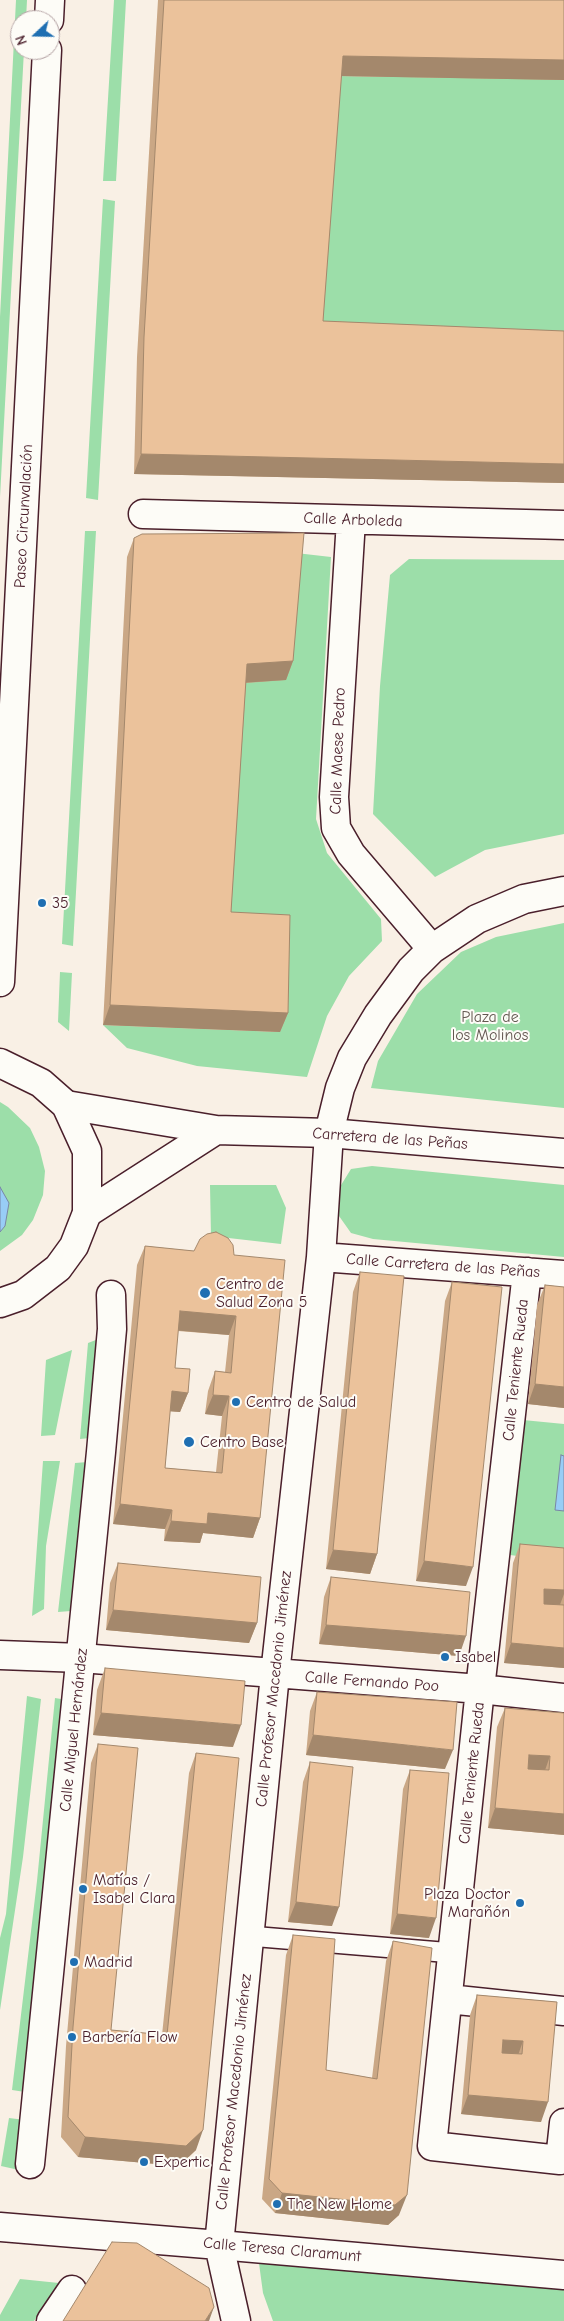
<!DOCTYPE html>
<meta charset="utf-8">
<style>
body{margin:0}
#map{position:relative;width:564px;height:2321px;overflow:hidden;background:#f9f0e5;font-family:"Comic Neue",sans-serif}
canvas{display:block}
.north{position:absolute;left:10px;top:10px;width:50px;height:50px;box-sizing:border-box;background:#fdfcf7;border:1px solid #b5a4a5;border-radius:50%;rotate:249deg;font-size:14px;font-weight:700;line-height:20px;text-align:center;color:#4a1f2b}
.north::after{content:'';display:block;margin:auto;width:18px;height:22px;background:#1f6fb2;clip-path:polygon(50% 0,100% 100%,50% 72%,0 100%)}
</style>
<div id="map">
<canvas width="564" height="2321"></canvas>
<div class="north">N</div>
</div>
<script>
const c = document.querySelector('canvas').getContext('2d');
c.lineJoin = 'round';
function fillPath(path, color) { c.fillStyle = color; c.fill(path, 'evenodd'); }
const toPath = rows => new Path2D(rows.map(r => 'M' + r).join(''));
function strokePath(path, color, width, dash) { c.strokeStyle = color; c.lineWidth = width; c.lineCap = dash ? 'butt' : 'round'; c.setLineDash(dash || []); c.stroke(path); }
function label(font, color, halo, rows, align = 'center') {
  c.font = font + ' "Comic Neue",sans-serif'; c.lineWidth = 4; c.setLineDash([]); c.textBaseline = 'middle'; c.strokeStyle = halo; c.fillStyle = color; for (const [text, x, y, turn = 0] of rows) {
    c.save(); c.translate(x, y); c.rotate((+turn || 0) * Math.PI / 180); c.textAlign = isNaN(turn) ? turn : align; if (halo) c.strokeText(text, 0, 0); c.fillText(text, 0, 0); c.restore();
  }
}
fillPath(toPath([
 [16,0,27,0,26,20,20,20,20,50,24,50,0,497,0,317],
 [114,0,126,0,116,181,103,181],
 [336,76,564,79,564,351,315,340],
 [103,199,115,201,98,500,86,498],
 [85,531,96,531,73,946,62,944],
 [296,553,331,557,316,819,327,853,381,919,382,941,349,976,327,1016,307,1077,197,1066,127,1048,103,1025,280,1032,224,931,240,683],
 [409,559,564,560,564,834,485,850,435,877,373,814,380,686,390,575],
 [564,923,564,1108,371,1088,378,1061,417,994,461,952,496,937],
 [60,972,72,973,69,1031,58,1022],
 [0,1102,8,1107,30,1128,39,1147,45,1171,43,1195,33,1220,22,1235,0,1251],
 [372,1166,564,1185,564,1257,373,1239,351,1233,339,1216,338,1190,351,1169],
 [210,1185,276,1185,286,1208,281,1244,211,1236],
 [101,1338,90,1438,80,1439,88,1343],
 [72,1350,55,1435,41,1436,46,1360],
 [523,1420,564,1424,564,1562,510,1555],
 [43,1461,60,1461,46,1546,44,1609,32,1616],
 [88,1462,71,1611,58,1612,75,1463],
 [27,1696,41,1699,23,1857,0,2010,0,1938,6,1914],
 [55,1698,67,1700,25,2092,12,2090,37,1881],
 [9,2118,25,2120,19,2170,1,2166],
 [258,2256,564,2275,564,2321,273,2321,263,2293],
 [20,2279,59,2283,34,2321,0,2321,0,2315]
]), '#9cdea9');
const water = toPath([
 [0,1187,9,1203,5,1226,0,1232,0,1187],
 [561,1455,564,1456,564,1511,555,1510,561,1455]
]);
fillPath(water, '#98cdf6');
strokePath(water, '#7987a5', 1);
const service = toPath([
 [249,1936,453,1953]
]);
const pedestrian = toPath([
 [30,2164,101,1452,112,1329,111,1295],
 [219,2245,564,2275],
 [51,2321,72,2290]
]);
const minor = toPath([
 [143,514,564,525],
 [351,520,334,797,336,828,351,854,432,949],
 [321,1257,564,1275],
 [527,1272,480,1689,432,2146,560,2160,564,2123],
 [0,1655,81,1658,480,1689,564,1698],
 [448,1999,564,2011],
 [0,2227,219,2245],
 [236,2321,219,2245,275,1674,321,1257,329,1133,340,1088,352,1058,378,1015,411,970,432,949,477,919,524,899,564,891]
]);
const secondary = toPath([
 [66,1105,216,1130,329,1133,564,1153],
 [87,1213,216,1130]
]);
const primary = toPath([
 [49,20,50,0],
 [0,982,47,50],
 [0,1063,41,1083,66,1105,87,1151,87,1213,74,1246,58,1268,23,1295,0,1303]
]);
strokePath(service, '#4a1f2b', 22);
strokePath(pedestrian, '#4a1f2b', 31);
strokePath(minor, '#4a1f2b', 31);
strokePath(secondary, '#4a1f2b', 31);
strokePath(primary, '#4a1f2b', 31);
strokePath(service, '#fdfcf7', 19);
strokePath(pedestrian, '#fdfcf7', 28);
strokePath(minor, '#fdfcf7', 28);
strokePath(secondary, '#fdfcf7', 28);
strokePath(primary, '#fdfcf7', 28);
fillPath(toPath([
 [158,0,564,0,564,80,341,76,323,321,564,331,564,483,134,474,137,357],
 [134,538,293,661,286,680,246,683,231,912,288,1013,280,1032,103,1025,127,557],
 [228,1238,260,1518,253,1538,203,1533,200,1543,164,1541,165,1529,113,1524,137,1265,145,1246,194,1251],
 [178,1331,229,1335,225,1372,215,1371,208,1391,205,1414,222,1416,216,1472,165,1468,170,1411,180,1412,188,1393,175,1368],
 [360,1272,377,1554,370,1574,326,1569,353,1292],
 [452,1282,466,1586,416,1581,445,1301],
 [545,1285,564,1287,564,1408,528,1404,537,1305],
 [520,1544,564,1548,564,1668,504,1663,513,1563],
 [118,1563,257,1623,249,1643,106,1630,110,1583],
 [331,1577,459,1656,319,1644,324,1597],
 [105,1668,233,1747,93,1735,97,1690],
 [317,1692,445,1769,306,1755,310,1711],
 [505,1708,564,1713,564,1835,488,1828,497,1727],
 [98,1744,111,2030,162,2035,189,1773,196,1753,196,2150,179,2166,78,2157,61,2137,66,2046,91,1763],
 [310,1762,332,1926,288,1922,303,1782],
 [410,1770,429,1938,390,1934,403,1789],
 [293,1935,326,2070,372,2078,386,1961,393,1941,399,2215,388,2225,275,2213,262,2199,286,1955],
 [477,1995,557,2002,541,2122,461,2114,470,2015]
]), '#caa785');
fillPath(toPath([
 [343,56,564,60,564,80,336,76],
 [141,454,564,464,564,483,134,474],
 [293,661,286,680,240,683,247,664],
 [110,1005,288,1013,280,1032,103,1025],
 [180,1311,236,1316,229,1335,172,1330],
 [535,1384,564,1387,564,1408,528,1404],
 [172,1391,188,1393,180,1412,165,1411],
 [213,1395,229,1396,222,1416,205,1414],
 [120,1504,172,1510,165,1529,113,1524],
 [208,1513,260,1518,253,1538,203,1533,200,1543,164,1541,171,1521],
 [333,1550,377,1554,370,1574,326,1569],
 [424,1561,473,1567,466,1586,416,1581],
 [544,1589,564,1590,564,1594,558,1610,537,1608],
 [113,1610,257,1623,249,1643,106,1630],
 [326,1625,466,1636,459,1656,319,1644],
 [511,1643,564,1648,564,1668,504,1663],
 [101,1713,241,1725,233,1747,93,1735],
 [313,1735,453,1750,445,1769,306,1755],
 [529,1755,550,1756,543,1776,522,1775],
 [495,1808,564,1814,564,1835,488,1828],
 [296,1902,339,1907,332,1926,288,1922],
 [397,1914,436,1918,429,1938,390,1934],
 [503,2040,523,2041,516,2061,495,2059],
 [468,2095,548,2102,541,2122,461,2114],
 [203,2130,196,2150,179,2166,78,2157,85,2137],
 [282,2193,407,2195,399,2215,388,2225,275,2213],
 [214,2307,209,2321,205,2321]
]), '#a4886c');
const building = toPath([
 [164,0,564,0,564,60,343,56,323,321,564,331,564,464,141,454,144,337,164,0],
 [304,533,293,661,247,664,231,912,290,915,288,1013,110,1005,134,538,142,534,304,533],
 [216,1232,228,1238,233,1245,234,1255,285,1260,260,1518,208,1513,207,1524,171,1521,172,1510,120,1504,145,1246,194,1251,200,1239,207,1234,216,1232],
 [180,1311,236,1316,231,1373,215,1371,213,1395,229,1396,222,1473,165,1468,172,1391,188,1393,190,1369,175,1368,180,1311],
 [360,1272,404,1276,377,1554,333,1550,360,1272],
 [452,1282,502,1287,473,1567,424,1561,452,1282],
 [545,1285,564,1287,564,1387,535,1384,545,1285],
 [520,1544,564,1548,564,1590,544,1589,544,1604,564,1605,564,1648,511,1643,520,1544],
 [118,1563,261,1577,257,1623,113,1610,118,1563],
 [331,1577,470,1592,466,1636,326,1625,331,1577],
 [105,1668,245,1681,241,1725,101,1713,105,1668],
 [317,1692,457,1702,453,1750,313,1735,317,1692],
 [505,1708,564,1713,564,1814,495,1808,505,1708],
 [529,1755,550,1756,549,1770,528,1769,529,1755],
 [98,1744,138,1748,111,2030,167,2035,196,1753,239,1758,203,2130,186,2146,85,2137,68,2117,73,2027,98,1744],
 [310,1762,353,1767,339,1907,296,1902,310,1762],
 [410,1770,449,1773,436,1918,397,1914,410,1770],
 [293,1935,335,1939,326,2070,377,2079,393,1941,432,1948,407,2195,395,2205,282,2193,269,2179,293,1935],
 [477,1995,557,2002,548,2102,468,2095,477,1995],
 [503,2040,523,2041,522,2054,502,2053,503,2040],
 [112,2242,137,2243,209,2288,214,2307,205,2321,63,2321,112,2242]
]);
fillPath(building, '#ebc29b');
strokePath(building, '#a4886c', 1);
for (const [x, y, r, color] of [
 [42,903,5,"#1f6fb2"],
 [205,1293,6,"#1f6fb2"],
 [236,1402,5,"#1f6fb2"],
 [189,1442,6,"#1f6fb2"],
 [445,1657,5,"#1f6fb2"],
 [83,1889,5,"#1f6fb2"],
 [520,1903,5,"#1f6fb2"],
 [74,1962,5,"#1f6fb2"],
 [72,2037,5,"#1f6fb2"],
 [144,2162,5,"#1f6fb2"],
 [277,2204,5,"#1f6fb2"]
]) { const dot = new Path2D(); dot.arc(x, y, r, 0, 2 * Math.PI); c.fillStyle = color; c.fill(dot); strokePath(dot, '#fdfcf7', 2); }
label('16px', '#4a1f2b', '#fdfcf7', [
 ["Paseo Circunvalación",24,516,-87],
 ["Calle Arboleda",353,520,2],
 ["Calle Maese Pedro",338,751,-88],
 ["Carretera de las Peñas",390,1139,4],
 ["Calle Carretera de las Peñas",443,1266,4],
 ["Calle Teniente Rueda",516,1370,-84],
 ["Calle Fernando Poo",372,1682,4],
 ["Calle Profesor Macedonio Jiménez",274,1689,-84],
 ["Calle Miguel Hernández",74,1730,-84],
 ["Calle Teniente Rueda",472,1773,-84],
 ["Calle Profesor Macedonio Jiménez",234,2092,-84],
 ["Calle Teresa Claramunt",282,2250,5]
]);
label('16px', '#4a1f2b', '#fdfcf7', [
 ["35",52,903],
 ["Centro de",216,1284],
 ["Salud Zona 5",216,1302],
 ["Centro de Salud",246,1402],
 ["Centro Base",200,1442],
 ["Isabel",455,1657],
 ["Matías /",93,1880],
 ["Isabel Clara",93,1898],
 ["Plaza Doctor",510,1894,"right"],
 ["Marañón",510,1912,"right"],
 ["Madrid",84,1962],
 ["Barbería Flow",82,2037],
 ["Expertic",154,2162],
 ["The New Home",287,2204]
], 'left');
label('16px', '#635851', '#fdfcf7', [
 ["Plaza de",490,1017],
 ["los Molinos",490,1035]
]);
</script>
